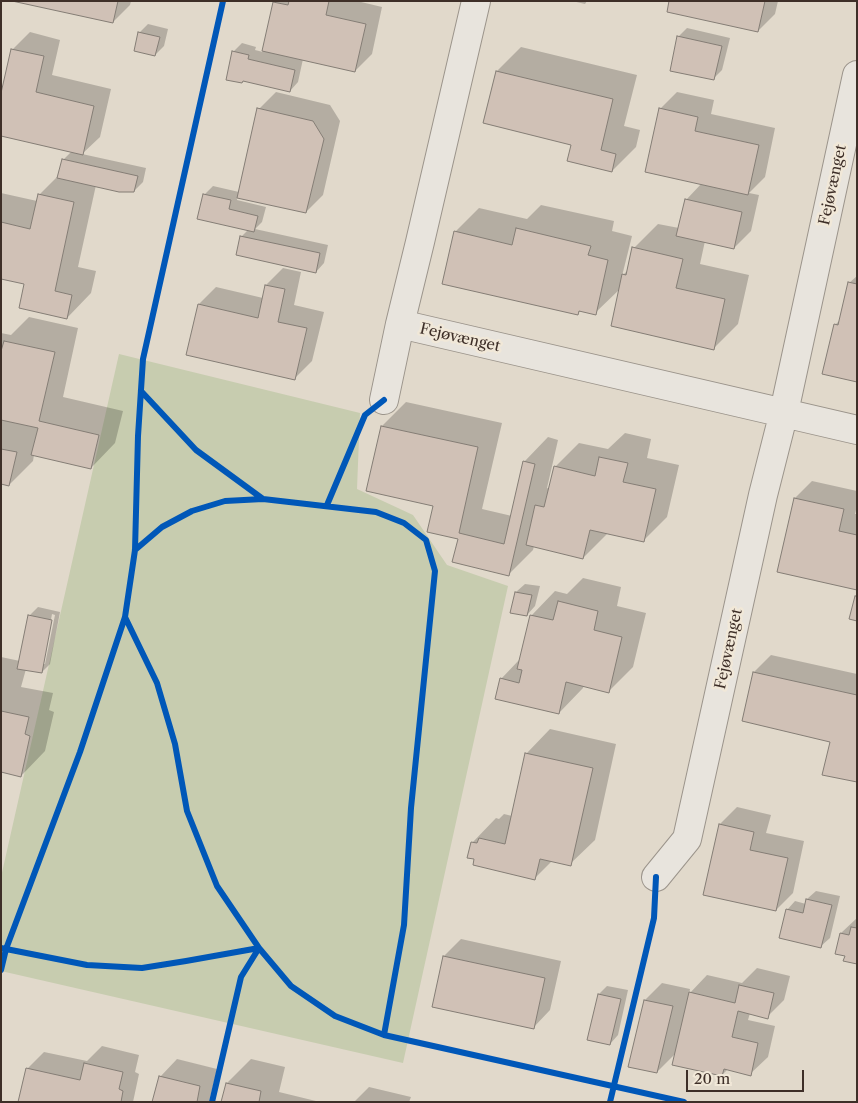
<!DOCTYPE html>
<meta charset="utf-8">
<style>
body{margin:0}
#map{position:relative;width:858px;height:1103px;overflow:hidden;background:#e1d9cb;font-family:"Libre Caslon Text",serif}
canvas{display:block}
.frame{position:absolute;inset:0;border:2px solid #3e2f28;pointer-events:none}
.scale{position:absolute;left:686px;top:1070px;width:118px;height:22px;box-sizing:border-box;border:2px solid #3e2f28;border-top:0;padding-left:6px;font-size:15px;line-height:18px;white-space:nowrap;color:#3e2f28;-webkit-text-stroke:4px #f1e8d8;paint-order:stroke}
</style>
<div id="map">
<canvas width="858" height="1103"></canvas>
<div class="frame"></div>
<div class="scale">20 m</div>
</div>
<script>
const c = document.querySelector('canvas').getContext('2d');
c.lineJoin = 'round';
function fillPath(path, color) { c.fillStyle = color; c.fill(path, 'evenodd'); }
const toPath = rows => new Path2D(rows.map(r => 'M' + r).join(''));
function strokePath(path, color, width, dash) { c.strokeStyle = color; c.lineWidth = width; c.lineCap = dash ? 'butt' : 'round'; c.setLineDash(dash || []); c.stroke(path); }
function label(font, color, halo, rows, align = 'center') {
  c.font = font + ' "Libre Caslon Text",serif'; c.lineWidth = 5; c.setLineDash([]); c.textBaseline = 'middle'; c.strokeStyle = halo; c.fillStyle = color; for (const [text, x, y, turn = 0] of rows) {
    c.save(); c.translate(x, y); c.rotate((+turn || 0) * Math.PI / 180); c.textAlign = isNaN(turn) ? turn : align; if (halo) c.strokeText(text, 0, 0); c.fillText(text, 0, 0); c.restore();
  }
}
fillPath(toPath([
 [119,354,360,413,357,489,413,515,447,565,508,586,403,1063,1,971,1,877]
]), '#c7ccaf');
fillPath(toPath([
 [16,1,131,1,130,5,113,22],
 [275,1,357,1,382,7,372,54,355,71,303,59,298,82,290,91,233,52,242,43,256,47,255,50,263,52],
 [572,1,587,1,585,4],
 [671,1,778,1,775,14,758,31],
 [148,24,168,29,164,46,155,55,139,33],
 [687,28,730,38,722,70,713,79,671,70,679,36],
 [30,32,60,40,52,75,111,89,100,137,82,154,146,168,143,182,134,191,96,185,78,267,96,271,91,293,67,318,25,283,1,277,1,193,37,201,39,195,60,174,63,160,72,151,1,135,12,50],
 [521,47,637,75,624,126,640,130,636,147,612,171,497,71],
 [276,92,330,105,340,121,323,195,306,212,237,197,237,200,266,207,262,222,255,229,328,245,324,263,316,272,241,237,249,229,204,195,213,186,239,192,259,109],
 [677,92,714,100,711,114,775,128,765,177,749,193,759,195,751,231,734,248,705,241,700,264,749,275,738,324,714,348,621,288,595,313,581,310,577,314,455,232,479,208,527,219,541,205,614,221,612,231,632,236,622,276,628,270,634,248,658,224,679,228,686,200,702,183,660,109],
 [283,268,301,272,294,305,324,312,312,361,295,378,199,304,216,287,263,298,266,285],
 [857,276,857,381,835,325,841,319,849,283],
 [29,317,78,328,63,397,123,411,115,443,91,468,34,455,33,461,9,485,1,483,1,333,11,335],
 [406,402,502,423,482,509,512,516,524,462,548,437,558,440,547,488,550,489,555,467,579,443,608,449,625,433,651,439,647,458,679,465,667,517,643,541,608,533,583,558,534,546,533,550,509,574,459,538,434,505,382,426],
 [812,481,857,491,857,506,855,514,857,514,857,589,778,571,795,498],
 [583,578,621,587,617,606,646,613,633,667,609,691,584,685,583,688,559,713,501,679,520,659,531,616,555,591,567,594],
 [525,584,540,586,535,606,527,615,516,592],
 [38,607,60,612,50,664,42,672,26,669,21,687,53,693,49,710,54,712,45,751,21,776,1,771,1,657,20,661,29,616],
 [52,614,55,615,45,664,43,664],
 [771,655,857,674,857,781,831,741,754,672],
 [550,729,616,744,595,840,570,864,552,861,535,878,476,859,472,843,496,818,499,819,504,814,512,816,526,754],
 [737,807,771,815,766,833,804,841,793,893,776,910,720,824],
 [816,891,840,896,830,938,821,946,787,910,795,901,806,904,807,899],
 [857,918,857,963,846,955,837,953,841,933],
 [461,939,561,961,550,1010,533,1028,444,956],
 [757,968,790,976,784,1000,767,1017,750,1013,748,1020,775,1026,768,1057,750,1074,728,1069,722,1075,676,1053,657,1072,630,1066,645,1000,662,983,690,989,689,994,707,975,742,983],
 [607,986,628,990,618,1035,610,1044,588,1039,599,994],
 [102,1046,139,1055,135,1072,139,1074,133,1102,20,1102,27,1069,44,1052,87,1061],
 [177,1059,217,1069,209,1102,154,1102,160,1077],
 [251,1059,285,1067,279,1092,320,1102,223,1102,227,1083],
 [369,1087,411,1097,409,1102,354,1102]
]), '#0003');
const building = toPath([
 [12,1,118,1,113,23,12,1],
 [289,1,329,1,326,15,366,24,355,72,262,51,273,2,288,5,289,1],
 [669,1,765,1,758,32,667,12,669,1],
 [138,32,160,37,155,56,134,51,138,32],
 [677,36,722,46,714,80,670,71,677,36],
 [11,49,44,56,36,92,94,106,83,155,1,136,1,93,11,49],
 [232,51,249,55,248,59,295,70,290,92,243,81,242,83,226,80,232,51],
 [496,71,613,99,601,150,616,154,612,172,567,161,571,145,483,123,496,71],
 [257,108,313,121,324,139,306,213,237,198,257,108],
 [659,108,698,117,695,131,759,145,748,195,645,172,659,108],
 [62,159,138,176,134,192,119,192,57,178,62,159],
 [38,194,74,202,55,291,72,295,67,319,19,308,24,284,1,279,1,222,30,229,38,194],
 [203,194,231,200,229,209,258,216,254,232,197,219,203,194],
 [685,199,742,212,734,249,676,236,685,199],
 [516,228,591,246,588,255,608,260,596,315,579,311,578,315,442,284,454,231,512,245,516,228],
 [240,236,320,253,316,273,236,255,240,236],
 [632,247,683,259,676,288,725,299,714,350,611,326,622,274,626,275,632,247],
 [848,282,857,284,857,382,822,374,834,324,838,325,848,282],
 [265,285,285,289,278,322,307,328,295,380,186,355,198,304,258,318,265,285],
 [4,341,55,352,39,421,99,435,91,469,31,455,38,428,1,420,1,351,4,341],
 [381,426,478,447,459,533,504,544,523,461,535,464,509,576,452,562,458,539,427,532,433,506,366,491,381,426],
 [1,449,17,452,9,486,1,484,1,449],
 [599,457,628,463,623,482,656,489,644,542,590,530,583,559,526,545,535,505,544,507,554,466,595,476,599,457],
 [794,498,844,509,839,531,857,535,857,590,777,572,794,498],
 [515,592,532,595,527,616,510,613,515,592],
 [855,596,857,596,857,621,849,619,855,596],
 [558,601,598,611,594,630,622,637,609,693,566,682,559,714,495,699,500,678,519,683,522,670,517,669,530,615,553,620,558,601],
 [28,615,52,620,42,673,17,669,28,615],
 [753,672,857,695,857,782,822,775,830,742,742,721,753,672],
 [1,711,29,717,25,734,30,736,21,777,1,772,1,711],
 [525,753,593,768,571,866,540,859,535,880,473,865,474,859,467,858,471,842,477,843,479,838,505,844,525,753],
 [719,824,754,832,750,850,788,858,776,911,703,895,719,824],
 [806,899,832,905,821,948,779,938,786,909,803,913,806,899],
 [851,927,857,928,857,964,843,961,845,956,835,954,840,933,849,935,851,927],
 [443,956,545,978,534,1029,432,1007,443,956],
 [739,985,774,993,768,1019,738,1011,732,1037,758,1043,751,1076,724,1069,722,1076,672,1065,689,992,735,1003,739,985],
 [598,994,621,999,610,1045,587,1040,598,994],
 [644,1000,673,1006,657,1073,628,1067,644,1000],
 [84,1063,123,1072,119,1089,123,1091,121,1102,18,1102,26,1068,80,1080,84,1063],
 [159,1076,200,1086,197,1102,152,1102,159,1076],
 [226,1083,261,1091,259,1102,221,1102,226,1083]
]);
fillPath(building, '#d0c1b6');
strokePath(building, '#847d75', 1);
const minor = toPath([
 [400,324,857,430],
 [384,400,400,324,420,242,476,1],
 [656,877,687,839,763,495,784,412,857,75]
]);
strokePath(minor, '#9b948b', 30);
strokePath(minor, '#e8e4dd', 28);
strokePath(toPath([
 [141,391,196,450,263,499],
 [327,505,365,415,384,400],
 [135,550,162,527,192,511,225,501,263,499,376,512,404,523,426,540,435,571,411,808,404,925,384,1035],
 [125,617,157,683,175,744,187,811,217,886,259,948,291,986,335,1016,384,1035,684,1102],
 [1,948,87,965,142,968,186,961,259,948],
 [1,970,6,949,80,752,125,617,135,550,138,436,143,359,223,1],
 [212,1102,241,977,259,948],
 [610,1102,654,918,656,877]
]), '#0057b8', 6);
label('15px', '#3e2f28', '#f1e8d8', [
 ["Fejøvænget",833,185,-78],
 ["Fejøvænget",460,338,13],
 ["Fejøvænget",729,649,-78]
]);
</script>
